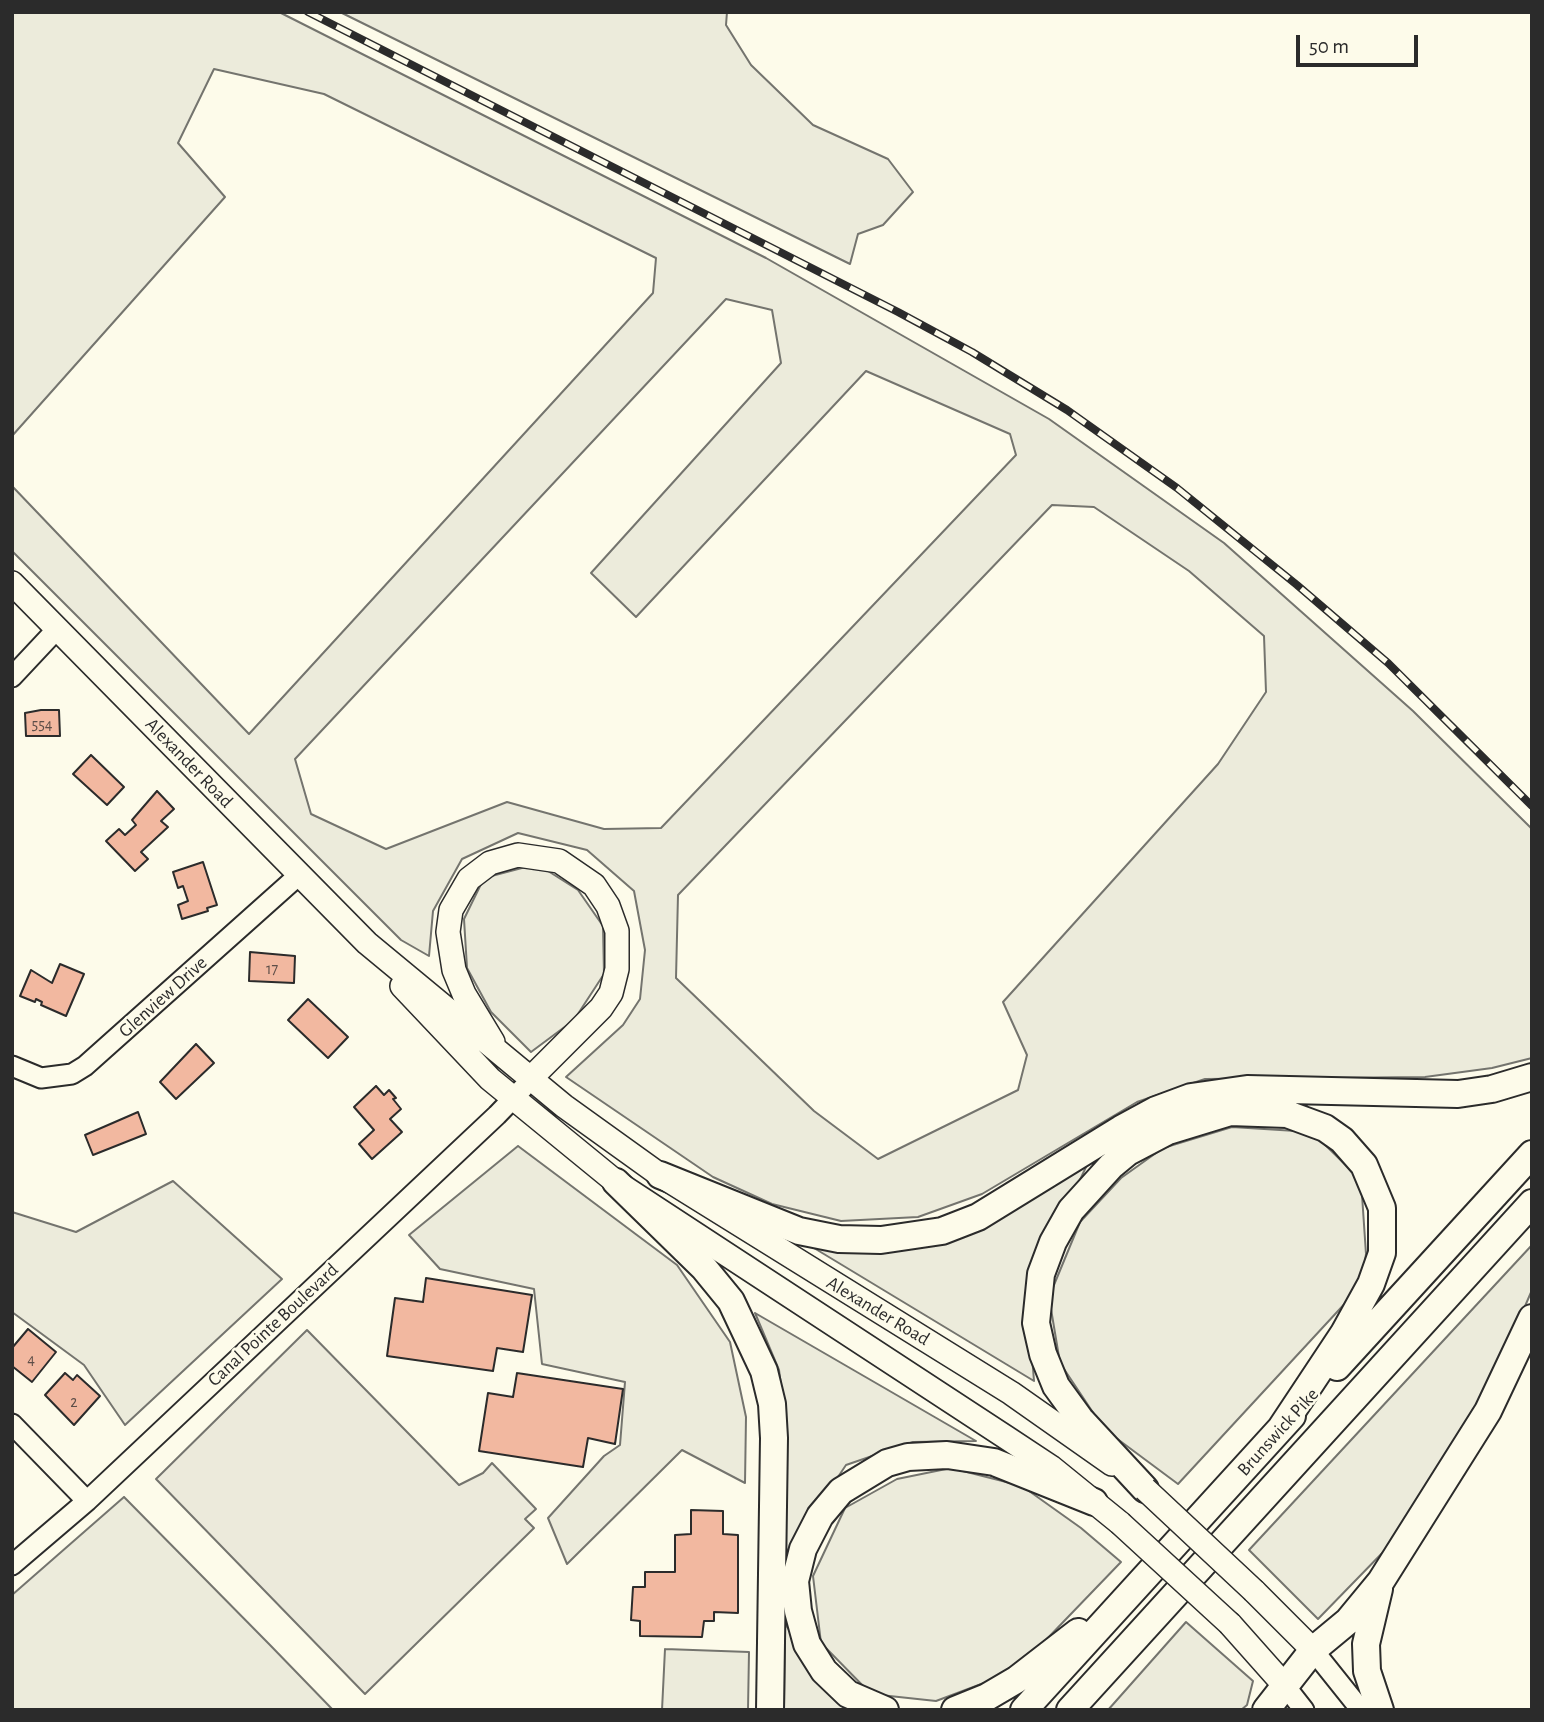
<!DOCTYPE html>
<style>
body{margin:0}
#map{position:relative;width:1544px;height:1722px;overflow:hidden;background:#fdfbea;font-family:"Alegreya Sans",sans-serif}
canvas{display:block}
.frame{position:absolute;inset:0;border:14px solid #2b2b2b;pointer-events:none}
.scale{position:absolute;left:1296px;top:35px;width:122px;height:32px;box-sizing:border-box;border:4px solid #2b2b2b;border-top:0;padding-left:9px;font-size:21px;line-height:24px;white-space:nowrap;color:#2b2b2b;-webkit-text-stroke:5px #fdfbea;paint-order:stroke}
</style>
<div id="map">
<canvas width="1544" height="1722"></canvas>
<div class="frame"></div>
<div class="scale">50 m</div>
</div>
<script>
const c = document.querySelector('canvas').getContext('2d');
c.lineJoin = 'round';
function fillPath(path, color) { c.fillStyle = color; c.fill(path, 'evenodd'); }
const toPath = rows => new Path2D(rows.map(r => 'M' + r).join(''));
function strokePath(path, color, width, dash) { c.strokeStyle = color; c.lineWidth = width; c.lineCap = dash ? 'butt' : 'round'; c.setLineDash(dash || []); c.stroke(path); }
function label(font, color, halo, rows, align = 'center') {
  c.font = font + ' "Alegreya Sans",sans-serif'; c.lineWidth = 5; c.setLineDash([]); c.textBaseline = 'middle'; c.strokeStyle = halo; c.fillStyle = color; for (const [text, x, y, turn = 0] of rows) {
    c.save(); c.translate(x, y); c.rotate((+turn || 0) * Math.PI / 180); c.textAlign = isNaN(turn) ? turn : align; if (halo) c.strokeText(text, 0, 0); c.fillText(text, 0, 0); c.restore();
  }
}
const green = toPath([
 [12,12,279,12,766,258,1049,419,1224,543,1413,711,1532,829,1532,1058,1492,1068,1425,1077,1205,1079,1137,1102,982,1194,918,1217,841,1221,772,1204,713,1177,566,1077,623,1025,640,999,645,950,634,891,587,850,518,833,462,859,433,911,429,956,401,940,12,551,12,486,249,734,653,293,656,258,324,94,214,69,178,143,225,197,12,436,12,12],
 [726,299,772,310,781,363,591,573,636,617,866,371,1010,434,1016,455,661,828,604,829,507,802,386,849,311,814,295,759,726,299],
 [1052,505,1094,507,1189,571,1264,636,1266,692,1218,764,1003,1002,1027,1055,1018,1090,878,1159,814,1111,676,978,678,895,1052,505],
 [340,12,727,12,726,25,751,65,813,125,888,159,913,192,883,225,858,234,850,264,340,12],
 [537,864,578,890,603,926,604,974,574,1020,531,1052,491,1012,467,968,464,919,484,878,537,864],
 [1232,1127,1312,1132,1361,1180,1366,1254,1362,1285,1178,1484,1104,1429,1060,1363,1049,1297,1080,1222,1121,1178,1163,1148,1232,1127],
 [518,1146,677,1265,730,1342,746,1417,745,1483,682,1450,567,1564,548,1518,604,1456,620,1445,625,1382,542,1364,534,1289,440,1269,409,1235,518,1146],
 [1087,1165,1027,1291,1034,1381,809,1245,952,1239,1087,1165],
 [173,1181,282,1279,125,1425,84,1365,12,1312,12,1212,76,1232,173,1181],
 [1532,1245,1532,1290,1497,1371,1390,1545,1318,1619,1249,1550,1532,1245],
 [755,1313,976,1441,913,1442,846,1465,785,1556,787,1432,779,1370,755,1313],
 [951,1468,1022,1486,1081,1528,1121,1562,1016,1671,936,1701,871,1694,821,1643,813,1576,845,1508,897,1479,951,1468],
 [124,1497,270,1645,333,1710,12,1710,12,1595,124,1497],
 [1186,1622,1253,1681,1247,1705,1241,1710,1108,1710,1186,1622],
 [785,1624,841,1704,857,1710,784,1710,785,1624],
 [665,1649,749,1652,748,1710,662,1710,665,1649]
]);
fillPath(green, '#ecebdb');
strokePath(green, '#74746e', 2);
const parking = toPath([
 [307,1330,459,1485,483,1473,492,1463,536,1509,525,1519,534,1528,365,1694,156,1479,307,1330]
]);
fillPath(parking, '#eceadb');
strokePath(parking, '#74746e', 2);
const building = toPath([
 [41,710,59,710,60,736,26,736,25,713,41,710],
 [91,755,124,787,107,805,73,774,91,755],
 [157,791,174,809,161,821,168,827,141,852,148,859,135,871,106,841,119,829,125,835,136,825,132,820,157,791],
 [203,862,217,905,207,908,208,911,182,919,178,905,188,901,183,886,178,888,173,872,203,862],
 [250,952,295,956,294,983,249,981,250,952],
 [60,964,84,974,66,1016,41,1005,42,1002,36,999,35,1002,20,996,31,970,52,983,60,964],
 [308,999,348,1037,328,1058,288,1020,308,999],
 [196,1044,214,1063,176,1099,160,1082,196,1044],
 [376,1086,384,1095,389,1090,396,1098,393,1099,401,1109,390,1119,402,1132,372,1159,359,1144,374,1130,354,1107,376,1086],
 [138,1112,146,1134,93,1155,85,1135,138,1112],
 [426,1278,532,1295,523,1352,497,1348,493,1371,387,1356,395,1298,423,1302,426,1278],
 [28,1329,56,1352,32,1382,12,1366,12,1348,28,1329],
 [65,1373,73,1380,77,1375,100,1396,74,1425,45,1395,65,1373],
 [517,1373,623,1389,615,1444,588,1438,583,1467,479,1451,488,1393,513,1397,517,1373],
 [691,1510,723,1511,723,1534,738,1535,738,1613,714,1612,714,1621,704,1621,702,1637,640,1636,640,1621,631,1620,633,1587,645,1587,645,1572,675,1572,675,1535,691,1534,691,1510]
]);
fillPath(building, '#f2b8a0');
strokePath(building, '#2b2b2b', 2);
const minor = toPath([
 [12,677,57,629],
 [12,1066,41,1078,72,1074,85,1066,299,875],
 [12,1424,87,1501],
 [12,1565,87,1501,497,1115,523,1088],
 [1313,1650,1361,1710],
 [1286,1687,1304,1710]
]);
const major = toPath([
 [12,583,367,943,564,1106,660,1175,1011,1393,1112,1464],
 [402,986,490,1079,616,1182,1007,1438,1051,1467,1120,1523],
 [493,1042,464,994,454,970,448,932,451,910,469,879,490,863,518,855,559,861,594,885,608,906,617,931,617,969,611,993,601,1008,530,1079],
 [1254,1591,1313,1650],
 [1230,1624,1286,1687]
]);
const highway = toPath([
 [660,1175,799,1231,839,1239,881,1240,942,1231,978,1217,1121,1129,1156,1110,1191,1097,1247,1089,1458,1094,1492,1089,1532,1077],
 [616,1182,704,1268,731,1301,764,1371,772,1404,774,1438,770,1710],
 [1337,1367,1532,1154],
 [1145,1489,1080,1419,1056,1386,1043,1354,1036,1323,1041,1274,1053,1242,1071,1210,1111,1166,1128,1152,1168,1131,1230,1112,1287,1114,1325,1128,1342,1140,1364,1165,1382,1208,1382,1253,1371,1284,1344,1333,1281,1428],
 [1379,1589,1366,1644,1367,1671,1380,1710],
 [885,1710,848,1694,824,1671,807,1644,798,1611,795,1581,803,1549,820,1516,841,1491,887,1463,908,1457,947,1455,994,1462,1094,1502],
 [955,1710,987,1697,1016,1680,1078,1632],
 [1024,1710,1292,1416],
 [1070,1710,1532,1203],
 [1266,1710,1313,1650,1348,1621,1381,1581,1488,1411,1532,1318]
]);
strokePath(minor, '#2b2b2b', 23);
strokePath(major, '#2b2b2b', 26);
strokePath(highway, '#2b2b2b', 30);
strokePath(minor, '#fdfbea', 19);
strokePath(major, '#fdfbea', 23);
strokePath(highway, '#fdfbea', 26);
const rail = toPath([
 [308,12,898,312,972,352,1067,410,1177,488,1297,585,1388,663,1532,806]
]);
strokePath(rail, '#2b2b2b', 8);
strokePath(rail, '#fdfbea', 5, [16]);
const majorBridge = toPath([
 [1145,1489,1254,1591],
 [1120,1523,1230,1624]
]);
strokePath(majorBridge, '#2b2b2b', 26, []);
strokePath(majorBridge, '#fdfbea', 23);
label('16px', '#5d4e48', null, [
 ["554",42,724],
 ["17",272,969],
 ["4",31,1359],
 ["2",74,1402]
]);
label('19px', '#2b2b2b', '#fdfbea', [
 ["Alexander Road",189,763,46],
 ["Glenview Drive",163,997,-42],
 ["Alexander Road",878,1311,31],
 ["Canal Pointe Boulevard",273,1325,-43],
 ["Brunswick Pike",1278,1432,-48]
]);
</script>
